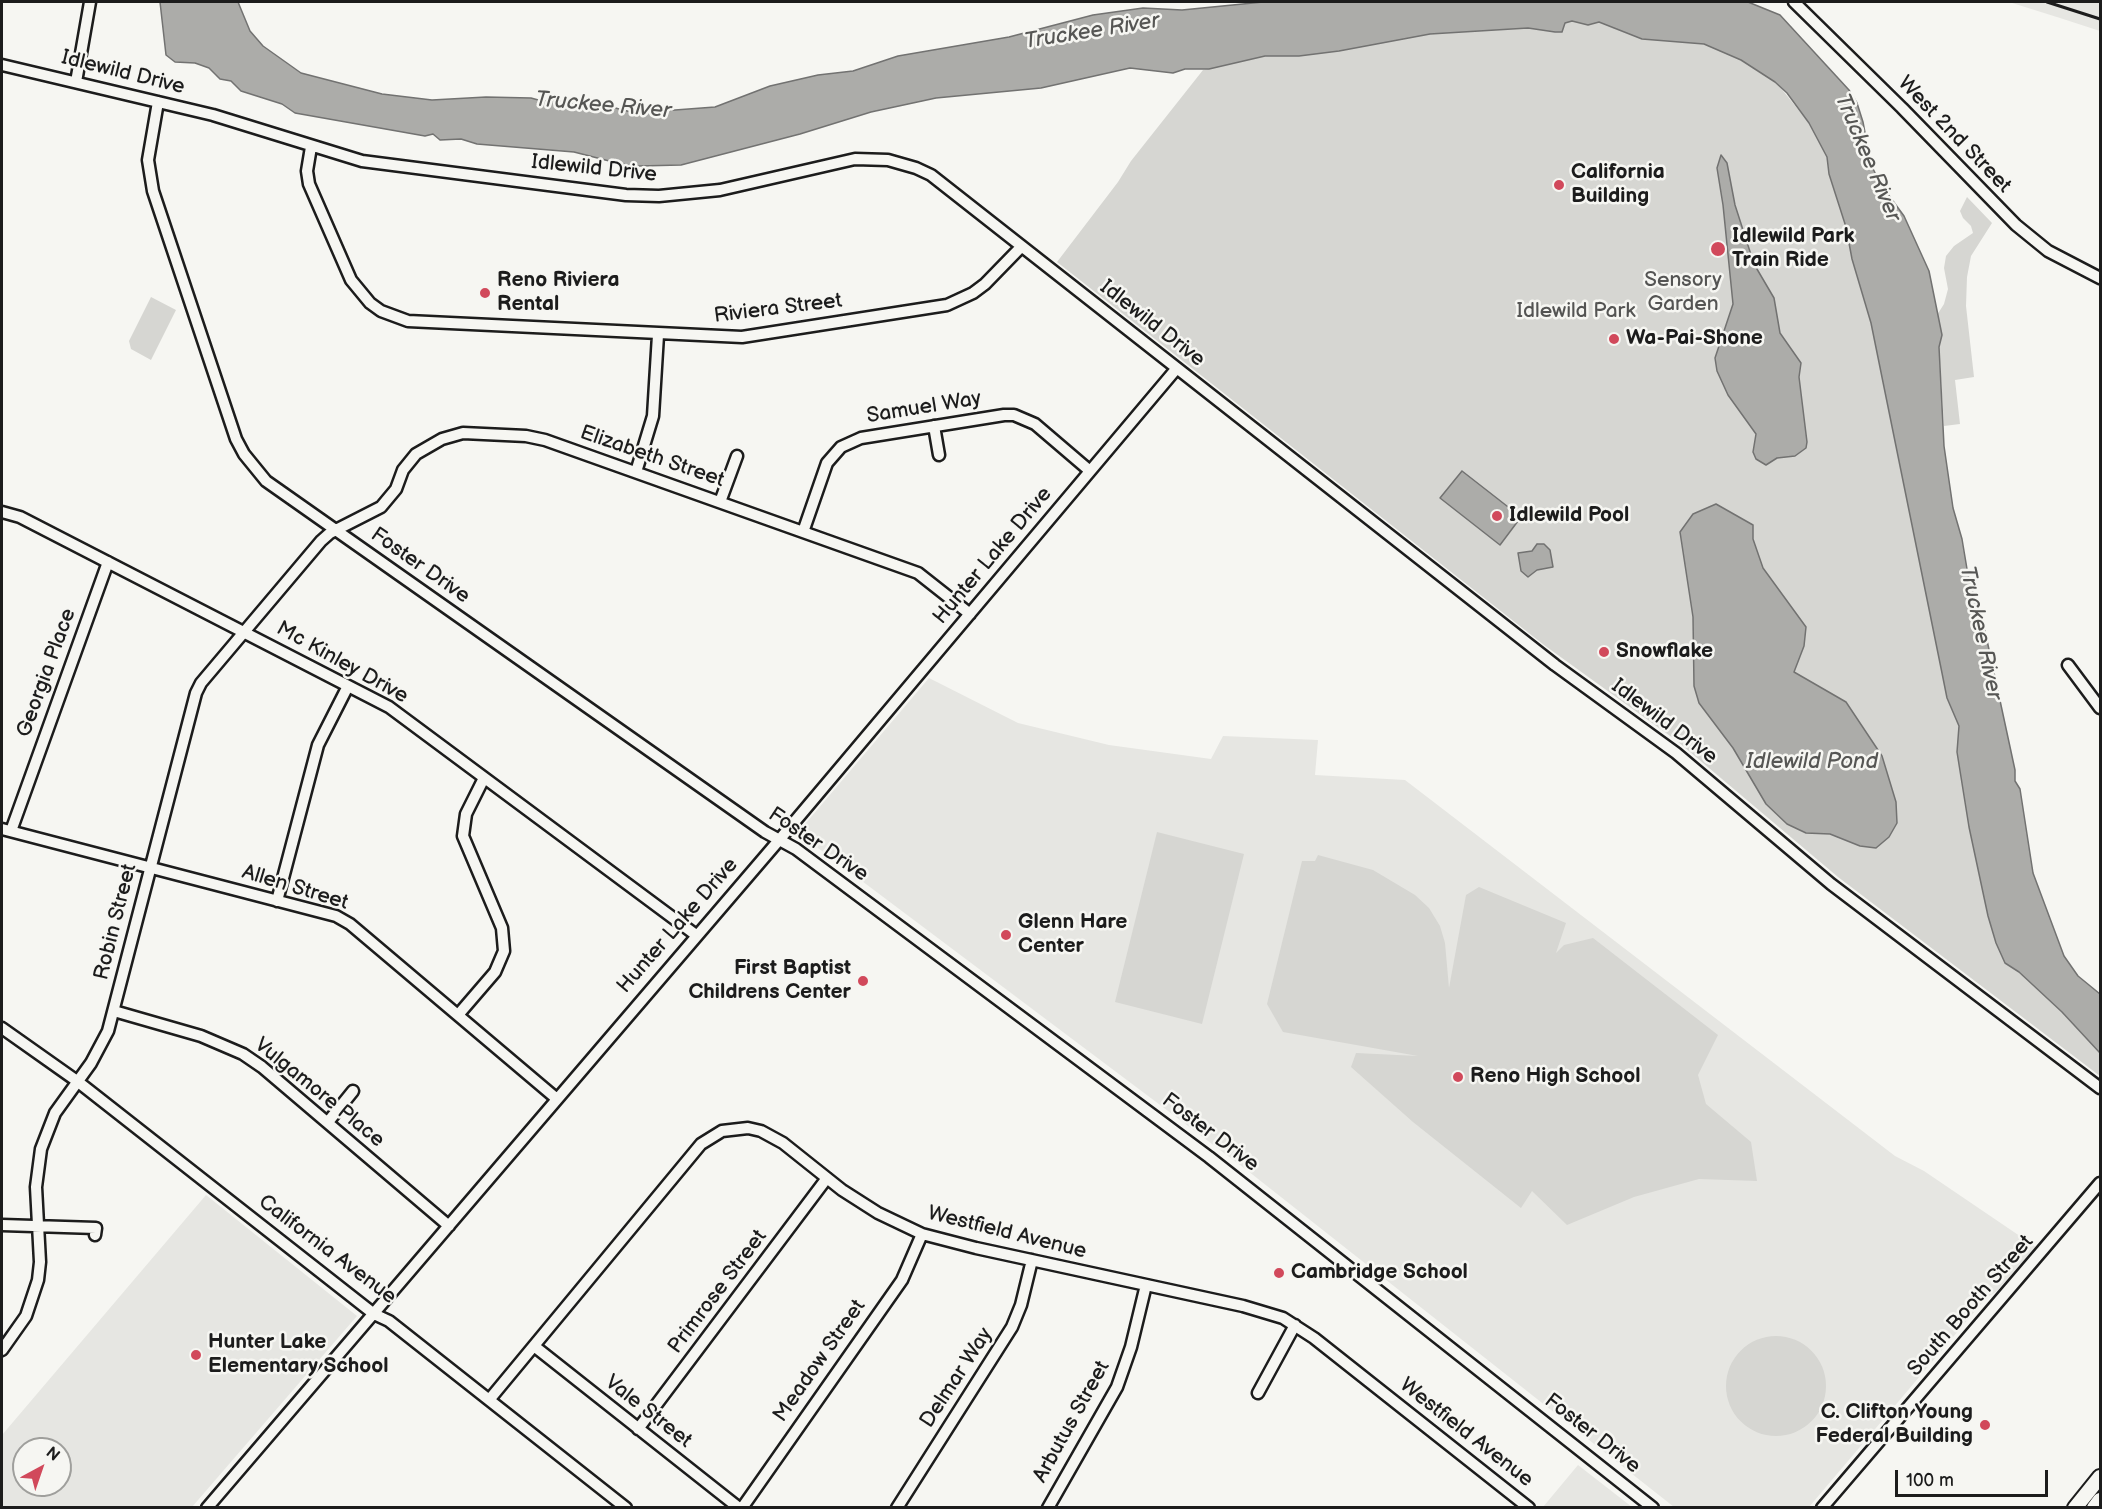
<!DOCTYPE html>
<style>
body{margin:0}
#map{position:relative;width:2102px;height:1509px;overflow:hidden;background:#f6f6f2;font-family:"Balsamiq Sans",sans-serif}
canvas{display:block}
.frame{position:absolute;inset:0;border:3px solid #1c1c1c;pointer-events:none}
.north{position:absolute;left:12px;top:1437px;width:60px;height:60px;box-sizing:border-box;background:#f6f6f2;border:2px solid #9f9f9c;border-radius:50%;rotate:40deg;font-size:16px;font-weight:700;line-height:24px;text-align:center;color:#1c1c1c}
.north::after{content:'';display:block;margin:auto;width:21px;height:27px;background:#d1495b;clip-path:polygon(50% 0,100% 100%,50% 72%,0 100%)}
.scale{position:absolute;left:1895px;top:1470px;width:153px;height:27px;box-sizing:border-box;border:3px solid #1c1c1c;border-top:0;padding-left:8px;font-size:18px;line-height:21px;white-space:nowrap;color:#1c1c1c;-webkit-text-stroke:4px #f6f6f2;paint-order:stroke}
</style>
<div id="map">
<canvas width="2102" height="1509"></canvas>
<div class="frame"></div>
<div class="north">N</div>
<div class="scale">100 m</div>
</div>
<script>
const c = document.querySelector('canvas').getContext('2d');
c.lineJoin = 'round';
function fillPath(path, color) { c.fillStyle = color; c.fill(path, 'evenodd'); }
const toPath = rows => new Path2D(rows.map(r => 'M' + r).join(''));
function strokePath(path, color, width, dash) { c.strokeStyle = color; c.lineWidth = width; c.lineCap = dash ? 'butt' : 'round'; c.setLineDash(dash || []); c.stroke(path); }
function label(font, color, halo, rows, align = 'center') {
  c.font = font + ' "Balsamiq Sans",sans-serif'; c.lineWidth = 5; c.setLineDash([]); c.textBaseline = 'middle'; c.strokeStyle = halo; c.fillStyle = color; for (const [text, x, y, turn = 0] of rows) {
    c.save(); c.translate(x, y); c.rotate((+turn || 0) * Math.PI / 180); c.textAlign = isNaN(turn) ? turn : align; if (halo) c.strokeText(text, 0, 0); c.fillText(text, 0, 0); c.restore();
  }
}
fillPath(toPath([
 [2009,2,2100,2,2100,31,2060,18],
 [929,678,1018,723,1109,745,1211,759,1223,736,1318,740,1315,775,1405,780,1895,1156,1924,1171,2036,1247,1996,1292,1987,1297,1809,1507,1674,1507,1248,1171,806,839,803,832,806,823],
 [206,1195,357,1316,192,1507,2,1507,2,1435],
 [24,1449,60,1449,60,1485,24,1485],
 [1578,1465,1632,1507,1543,1507]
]), '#e6e6e2');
fillPath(toPath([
 [1572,21,1588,25,1599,22,1626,33,1661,40,1704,44,1741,60,1776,82,1809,123,1827,157,1829,174,1846,227,1852,259,1871,323,1942,673,1947,698,1959,726,1957,752,1988,916,2005,963,2019,972,2062,1012,2100,1053,2100,1076,1838,877,1677,741,1544,645,1057,262,1118,182,1131,161,1203,70,1265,56,1299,56,1339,51,1430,34,1528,28,1561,32,1565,23],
 [1967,197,1992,223,1971,256,1967,277,1966,306,1974,377,1955,380,1960,424,1944,426,1939,347,1942,335,1937,315,1944,304,1948,289,1944,268,1946,256,1954,246,1973,233,1971,226,1963,218,1960,211],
 [151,297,176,310,151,360,131,349,129,341],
 [1157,832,1244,854,1202,1024,1115,1002],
 [1318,855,1373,870,1415,895,1429,908,1440,926,1445,943,1449,988,1466,895,1479,887,1566,923,1556,953,1564,945,1593,938,1718,1035,1698,1075,1706,1104,1751,1142,1757,1181,1699,1179,1634,1197,1567,1225,1532,1191,1521,1208,1413,1122,1351,1067,1356,1053,1418,1056,1283,1032,1267,1004,1302,861,1315,861],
 '1726 1386a50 50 0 1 1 100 0a50 50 0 1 1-100 0Z'
]), '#d6d6d2');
const water = toPath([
 [160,2,238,2,250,31,263,46,301,73,382,94,432,100,486,97,531,98,542,101,580,99,635,113,715,107,770,86,818,75,853,71,898,56,1009,37,1093,15,1143,8,1182,10,1263,2,1748,2,1780,15,1849,90,1857,103,1863,122,1871,165,1882,186,1904,216,1929,271,1942,335,1939,347,1944,446,1953,508,1962,539,1968,575,1985,631,2015,770,2015,781,2020,789,2033,873,2064,956,2078,976,2100,994,2100,1053,2062,1012,2019,972,2005,963,1996,943,1988,916,1969,827,1957,752,1959,726,1947,698,1942,673,1871,323,1852,259,1846,227,1829,174,1827,157,1809,123,1787,93,1775,82,1741,60,1704,44,1642,39,1599,22,1588,25,1572,21,1565,23,1562,32,1555,32,1528,28,1430,34,1339,51,1299,56,1265,56,1209,69,1185,69,1173,73,1130,68,1041,88,936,98,871,112,800,134,681,165,639,166,621,164,574,152,477,144,461,139,440,140,433,134,425,136,295,113,282,104,241,91,231,81,220,79,209,68,195,63,175,62,166,55,160,2],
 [1721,155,1727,163,1735,205,1754,264,1774,298,1780,333,1801,363,1799,377,1807,442,1806,448,1795,456,1777,458,1766,465,1756,459,1753,452,1756,434,1728,395,1717,371,1715,358,1733,304,1723,205,1717,168,1721,155],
 [1462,471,1521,517,1500,545,1440,498,1462,471],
 [1716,504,1753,525,1753,539,1763,568,1806,627,1804,646,1794,672,1846,702,1882,756,1896,802,1897,823,1889,837,1876,848,1860,846,1830,834,1806,833,1787,824,1766,804,1733,748,1699,703,1694,686,1693,617,1680,532,1693,514,1716,504],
 [1537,544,1544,544,1550,550,1553,567,1537,570,1528,577,1521,571,1518,553,1532,551,1537,544]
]);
fillPath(water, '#acaca9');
strokePath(water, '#727271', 1.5);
const minor = toPath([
 [1794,2,1902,108,2016,225,2048,251,2100,278],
 [2,65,213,115,362,161,626,195,659,196,720,190,855,159,888,160,916,168,931,175,1555,665,1676,753,1831,884,2100,1088],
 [76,82,90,2],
 [158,102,148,160,153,191,236,439,244,454,266,481,765,832,796,849,1209,1157,1653,1508],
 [311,147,307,171,309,184,351,280,370,303,381,311,408,321,742,337,947,305,973,293,985,284,1021,247],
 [934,426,939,455],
 [636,472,653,416,658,335],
 [720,502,737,456],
 [2,512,20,517,389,707,696,935],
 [803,532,827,463,841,447,861,438,1004,415,1014,415,1035,424,1090,471],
 [2068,665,2100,708],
 [2,829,336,916,350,924,557,1099],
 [11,831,108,562],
 [277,901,318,745,348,686],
 [114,1011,201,1036,243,1054,262,1067,449,1226],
 [458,1015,495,972,504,951,502,928,463,836,466,814,484,778],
 [2,1028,77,1081,374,1314,389,1321,626,1508],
 [328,1122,353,1091],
 [2,1225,96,1228,95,1235],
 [534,1346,739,1508],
 [2,1350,26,1316,38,1280,40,1262,36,1187,41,1149,55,1113,91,1063,108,1031,196,693,201,683,321,541,330,533,381,507,396,489,403,470,416,454,442,439,463,433,526,436,545,440,918,573,970,614],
 [1258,1393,1295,1325],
 [489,1400,701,1144,722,1131,748,1128,761,1131,783,1143,842,1190,878,1213,922,1234,976,1248,1243,1306,1283,1318,1314,1338,1529,1508],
 [638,1429,827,1178],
 [207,1508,780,839,1177,368],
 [742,1508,902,1280,922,1234],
 [897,1508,1012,1327,1021,1305,1032,1260],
 [1048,1508,1117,1387,1131,1347,1146,1285],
 [1822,1508,2100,1183]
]);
const major = toPath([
 [2075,1508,2100,1477],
 [2094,1508,2100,1500]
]);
strokePath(minor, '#1c1c1c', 15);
strokePath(major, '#1c1c1c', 18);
strokePath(minor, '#f6f6f2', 10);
strokePath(major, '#f6f6f2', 14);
strokePath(toPath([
 [2047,2,2100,19]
]), '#1c1c1c', 3);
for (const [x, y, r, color] of [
 [1559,185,6,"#d1495b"],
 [1718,249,8,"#d1495b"],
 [485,293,6,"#d1495b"],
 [1614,339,6,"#d1495b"],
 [1497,516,6,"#d1495b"],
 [1604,652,6,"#d1495b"],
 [1006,935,6,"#d1495b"],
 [863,981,6,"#d1495b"],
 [1458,1077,6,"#d1495b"],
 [1279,1273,6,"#d1495b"],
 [196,1355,6,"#d1495b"],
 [1985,1425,6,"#d1495b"]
]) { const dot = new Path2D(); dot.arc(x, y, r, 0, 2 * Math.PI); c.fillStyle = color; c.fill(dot); strokePath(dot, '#f6f6f2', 2); }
label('21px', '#1c1c1c', '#f6f6f2', [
 ["Idlewild Drive",123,73,14],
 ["West 2nd Street",1954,135,46],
 ["Idlewild Drive",594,169,6],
 ["Riviera Street",778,309,-7],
 ["Idlewild Drive",1152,324,38],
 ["Samuel Way",924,408,-9],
 ["Elizabeth Street",652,457,19],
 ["Hunter Lake Drive",993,556,-50],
 ["Foster Drive",420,566,35],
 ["Mc Kinley Drive",342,663,29],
 ["Georgia Place",47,673,-70],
 ["Idlewild Drive",1664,722,37],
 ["Foster Drive",818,845,34],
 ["Allen Street",295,888,17],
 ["Robin Street",116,922,-76],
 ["Hunter Lake Drive",678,926,-49],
 ["Vulgamore Place",319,1093,39],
 ["Foster Drive",1210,1133,37],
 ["Westfield Avenue",1007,1233,14],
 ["California Avenue",327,1250,37],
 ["Primrose Street",718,1292,-53],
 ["South Booth Street",1971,1306,-49],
 ["Meadow Street",820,1361,-55],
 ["Delmar Way",957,1378,-57],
 ["Vale Street",648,1412,38],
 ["Arbutus Street",1072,1422,-61],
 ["Westfield Avenue",1466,1433,38],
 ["Foster Drive",1592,1434,38]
]);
label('bold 21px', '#1c1c1c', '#f6f6f2', [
 ["California",1571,173],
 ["Building",1571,197],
 ["Idlewild Park",1732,237],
 ["Train Ride",1732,261],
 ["Reno Riviera",497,281],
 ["Rental",497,305],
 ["Wa-Pai-Shone",1626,339],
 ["Idlewild Pool",1509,516],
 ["Snowflake",1616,652],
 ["Glenn Hare",1018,923],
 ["Center",1018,947],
 ["First Baptist",851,969,"right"],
 ["Childrens Center",851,993,"right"],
 ["Reno High School",1470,1077],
 ["Cambridge School",1291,1273],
 ["Hunter Lake",208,1343],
 ["Elementary School",208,1367],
 ["C. Clifton Young",1973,1413,"right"],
 ["Federal Building",1973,1437,"right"]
], 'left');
label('21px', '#545453', '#f6f6f2', [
 ["Sensory",1683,281],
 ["Garden",1683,305],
 ["Idlewild Park",1576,312]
]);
label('italic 22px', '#565654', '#f6f6f2', [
 ["Truckee River",1092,32,-9],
 ["Truckee River",603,106,5],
 ["Truckee River",1867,158,67],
 ["Truckee River",1980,633,78],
 ["Idlewild Pond",1812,762]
]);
</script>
